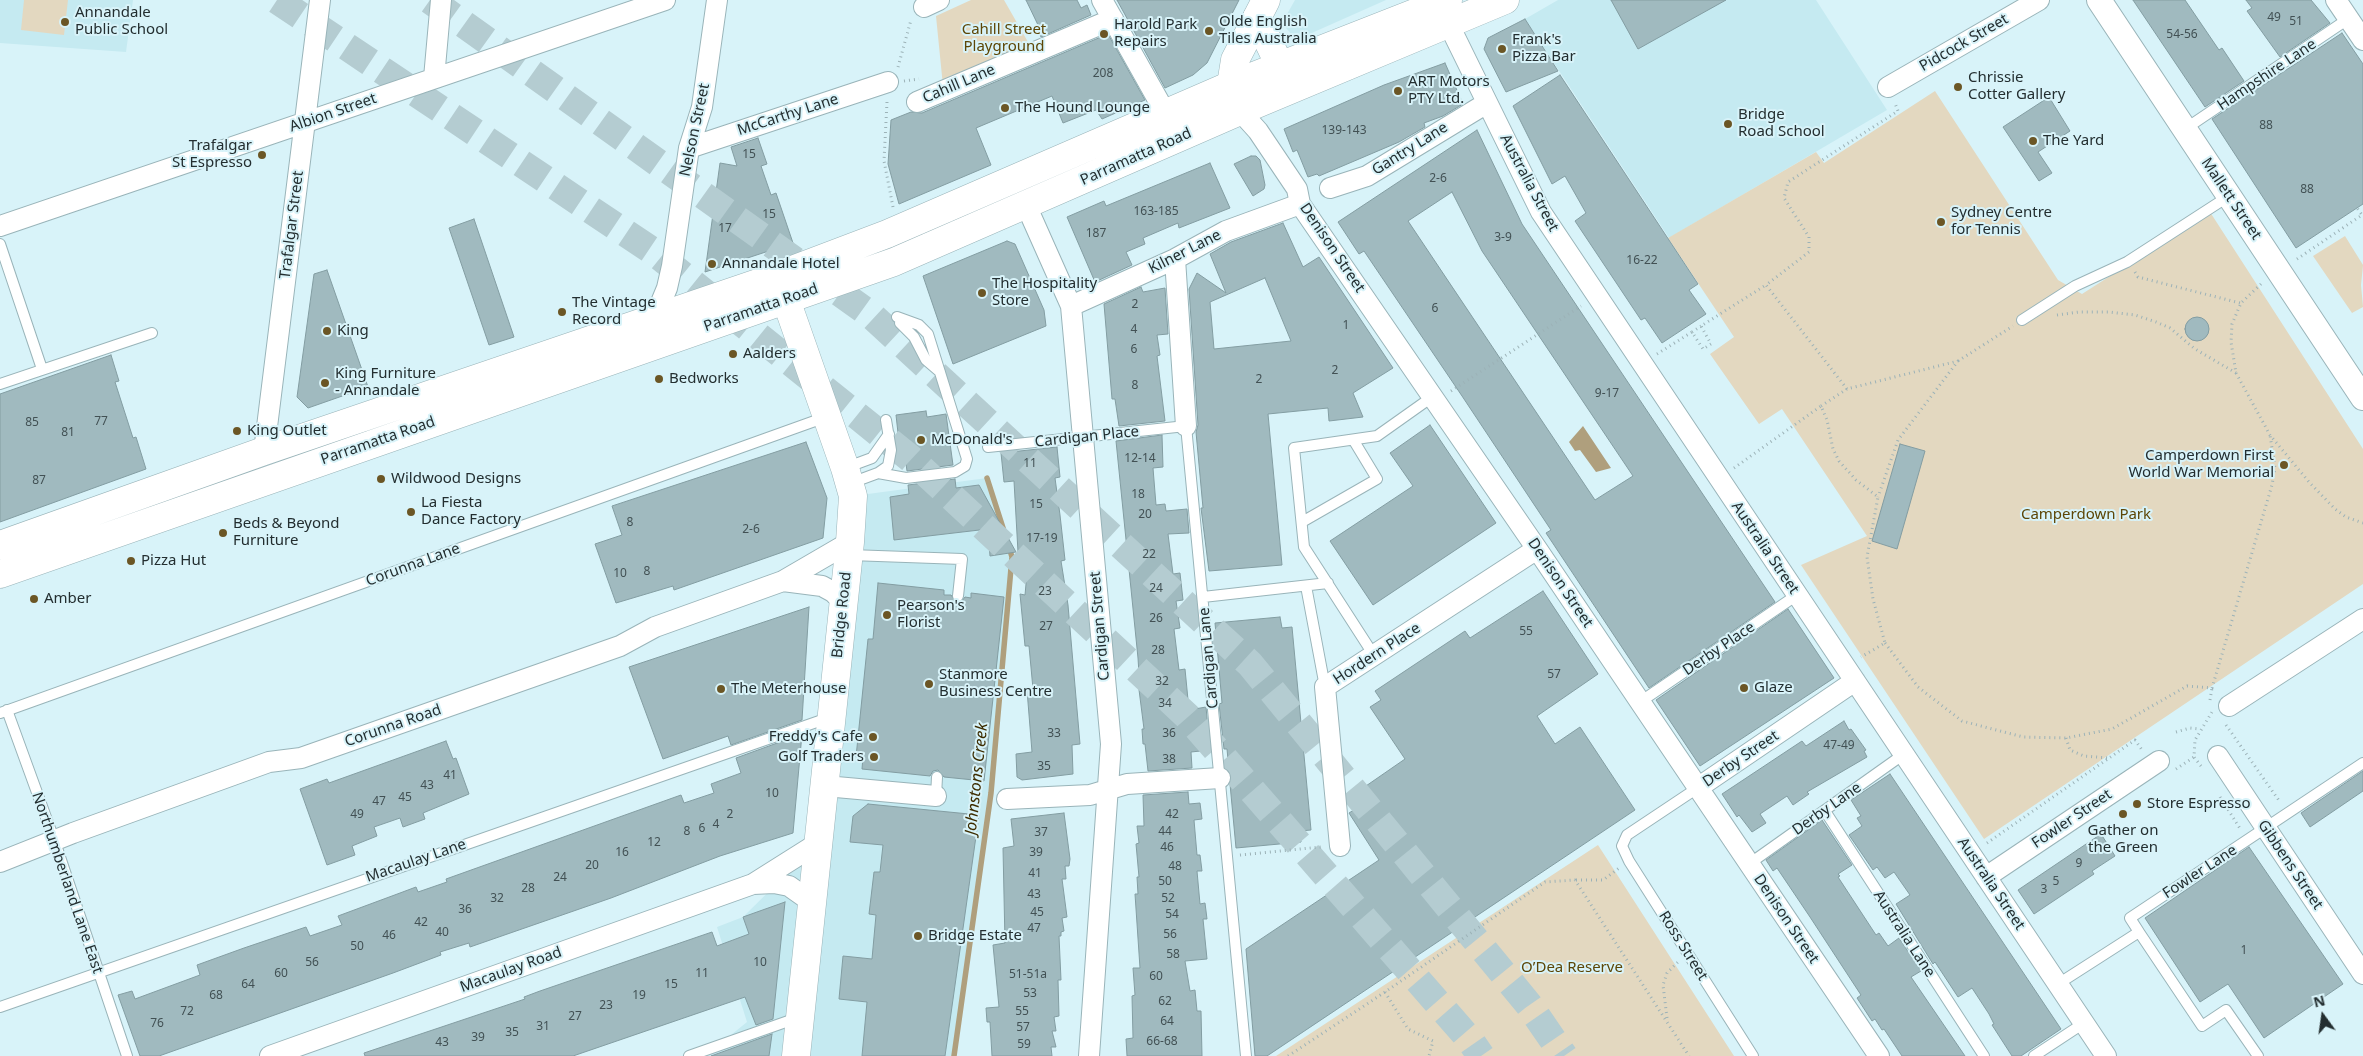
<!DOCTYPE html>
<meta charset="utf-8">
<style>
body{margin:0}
#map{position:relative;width:2363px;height:1056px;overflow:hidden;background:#d8f3f9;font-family:"Noto Sans",sans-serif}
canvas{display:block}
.north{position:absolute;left:2298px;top:991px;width:50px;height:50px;-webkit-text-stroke:4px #d8f3f9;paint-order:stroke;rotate:346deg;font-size:14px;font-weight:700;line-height:20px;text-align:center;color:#232e30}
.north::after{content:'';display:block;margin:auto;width:18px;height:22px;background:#232e30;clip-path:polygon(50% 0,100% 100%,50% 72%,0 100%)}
</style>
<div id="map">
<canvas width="2363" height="1056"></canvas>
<div class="north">N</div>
</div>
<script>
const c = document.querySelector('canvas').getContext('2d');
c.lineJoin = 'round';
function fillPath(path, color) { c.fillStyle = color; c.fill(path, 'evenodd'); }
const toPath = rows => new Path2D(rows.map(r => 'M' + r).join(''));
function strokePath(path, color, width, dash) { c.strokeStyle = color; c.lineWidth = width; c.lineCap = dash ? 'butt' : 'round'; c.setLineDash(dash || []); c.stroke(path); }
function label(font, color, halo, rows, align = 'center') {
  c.font = font + ' "Noto Sans",sans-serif'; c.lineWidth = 4; c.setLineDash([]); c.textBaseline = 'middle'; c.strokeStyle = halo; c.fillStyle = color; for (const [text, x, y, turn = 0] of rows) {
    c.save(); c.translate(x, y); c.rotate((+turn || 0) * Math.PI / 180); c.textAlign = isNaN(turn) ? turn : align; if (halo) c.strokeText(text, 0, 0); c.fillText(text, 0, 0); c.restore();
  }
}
fillPath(toPath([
 [0,0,133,0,126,52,0,43],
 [1295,0,1386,0,1296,40,1282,23],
 [1558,0,1816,0,1887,110,1669,238,1525,19],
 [987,478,1012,557,991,793,954,1056,705,1056,747,1022,717,927,743,917,818,843,853,496]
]), '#c5eaf1');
fillPath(toPath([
 [24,0,68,0,64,35,21,30],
 [971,0,1004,0,1032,49,943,86,936,16],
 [1935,91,2058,280,2082,294,2210,212,2363,449,2363,584,1984,839,1801,565,1867,536,1782,409,1759,424,1710,354,1734,337,1668,238,1816,152,1824,163],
 [2345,236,2363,265,2361,285,2363,307,2352,313,2313,256],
 [1598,845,1734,1056,1276,1056]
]), '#e3d8c0');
fillPath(toPath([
 [1583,426,1611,468,1596,472,1580,450,1575,451,1569,442]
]), '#af9f7d');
strokePath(toPath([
 [987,478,1005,534],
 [954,1056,991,793,1012,557,1009,547]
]), '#af9f7d', 5.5);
const building = toPath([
 [1026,0,1077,0,1081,8,1087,5,1091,15,1041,37,1037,28,1039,27,1026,0],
 [1117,0,1239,0,1207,63,1193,75,1165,88,1117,0],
 [1611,0,1726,0,1638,49,1611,0],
 [2133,0,2185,0,2219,50,2222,48,2244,81,2205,107,2133,0],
 [2246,0,2311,0,2330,23,2280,57,2247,11,2252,8,2246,0],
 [1525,19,1558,71,1506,92,1484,49,1488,38,1525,19],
 [2342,33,2363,64,2363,204,2296,248,2212,119,2342,33],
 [1108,34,1145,100,1102,119,1096,110,1063,123,1052,96,976,128,991,165,899,204,888,164,891,120,911,112,922,113,1108,34],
 [1445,63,1463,104,1443,116,1424,123,1425,127,1399,142,1319,176,1317,174,1308,177,1297,150,1293,152,1284,129,1384,85,1445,63],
 [1560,75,1698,284,1689,290,1706,314,1662,343,1645,318,1641,320,1575,221,1586,213,1565,176,1552,184,1513,106,1560,75],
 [2049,97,2070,131,2038,152,2052,173,2039,181,2003,127,2049,97],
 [1477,130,1522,224,1775,602,1649,688,1546,533,1551,530,1462,396,1364,251,1359,254,1338,222,1477,130],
 [1452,192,1482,251,1633,476,1595,500,1408,221,1452,192],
 [758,138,767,164,761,166,771,195,776,193,793,243,705,272,720,163,737,166,731,147,758,138],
 [1251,156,1256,156,1260,160,1265,185,1264,189,1253,196,1234,164,1251,156],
 [1210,163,1230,208,1179,228,1178,223,1143,238,1145,244,1126,252,1132,265,1095,282,1067,217,1104,201,1106,206,1210,163],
 [474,219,514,337,489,345,449,228,474,219],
 [1283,223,1303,267,1319,257,1393,368,1353,393,1363,417,1329,421,1328,408,1268,414,1282,565,1209,571,1201,508,1203,508,1196,432,1198,425,1189,289,1197,273,1226,293,1210,254,1231,242,1283,223],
 [1265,278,1291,341,1214,349,1210,302,1265,278],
 [1007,241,1015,244,1044,310,1046,326,953,364,923,276,1007,241],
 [327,270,368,387,308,408,297,397,314,274,327,270],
 [1141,287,1143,292,1165,288,1168,334,1157,335,1160,355,1157,356,1165,421,1119,426,1115,399,1112,399,1104,304,1141,287],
 '2185 329a12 12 0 1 1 24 0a12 12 0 1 1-24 0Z',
 [111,355,119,381,115,382,133,438,136,437,146,469,0,522,0,394,111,355],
 [926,411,927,417,946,414,953,465,907,471,903,442,899,442,896,415,926,411],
 [1430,425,1496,523,1373,605,1330,541,1413,486,1390,453,1430,425],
 [1162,435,1163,467,1153,468,1156,505,1165,504,1166,511,1187,509,1189,533,1168,534,1173,574,1180,573,1183,600,1176,601,1180,628,1174,629,1179,670,1185,669,1189,710,1206,707,1210,750,1191,752,1192,768,1148,771,1145,744,1143,744,1142,729,1144,729,1137,674,1139,674,1138,658,1116,441,1162,435],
 [806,442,827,498,823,538,674,590,673,586,616,603,595,544,622,535,612,506,806,442],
 [1900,444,1925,451,1897,549,1872,541,1900,444],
 [1057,447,1060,477,1055,478,1060,515,1065,560,1061,561,1068,605,1080,744,1072,745,1073,774,1022,780,1017,777,1016,754,1032,752,1027,690,1033,689,1029,646,1025,646,1020,594,1025,595,1026,584,1023,551,1018,552,1014,481,1004,482,1001,453,1057,447],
 [955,479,956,488,979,485,1016,552,990,556,988,529,894,540,890,497,909,494,908,485,955,479],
 [878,583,944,590,944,595,951,595,957,603,961,602,965,597,971,598,971,593,1004,597,984,781,944,777,938,770,933,771,930,776,862,769,863,757,856,757,868,639,873,639,878,583],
 [1543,591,1598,674,1537,716,1555,744,1580,727,1635,810,1267,1056,1255,1056,1246,949,1379,860,1349,813,1357,808,1350,797,1405,759,1370,707,1381,700,1375,691,1465,631,1470,638,1543,591],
 [809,607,802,720,731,745,728,736,663,759,629,667,809,607],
 [1788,609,1834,678,1700,766,1656,700,1788,609],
 [1280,617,1282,628,1292,627,1311,830,1300,831,1301,842,1236,848,1230,784,1232,777,1229,770,1227,749,1224,749,1219,704,1222,703,1215,623,1280,617],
 [1844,721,1849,730,1851,729,1866,750,1864,751,1867,757,1807,792,1809,794,1793,805,1787,796,1760,814,1766,823,1752,832,1739,815,1737,817,1722,794,1802,741,1806,746,1844,721],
 [802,734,793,833,720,856,611,898,470,947,469,943,440,952,441,955,393,973,159,1056,140,1056,118,995,132,991,135,999,200,975,197,965,244,948,306,927,310,936,342,925,338,916,400,893,416,887,418,892,447,882,446,879,681,795,684,803,714,793,711,784,741,773,736,758,802,734],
 [446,741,453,759,456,758,469,794,423,813,425,819,403,827,400,818,374,827,377,836,352,846,355,855,327,865,300,789,327,779,329,783,446,741],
 [2363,771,2363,791,2310,827,2301,813,2363,771],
 [1890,774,2061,1029,2021,1056,2012,1056,1992,1025,1994,1024,1989,1014,1972,988,1958,997,1935,962,1933,964,1896,904,1910,895,1894,872,1885,878,1877,867,1873,870,1849,835,1862,826,1857,818,1861,816,1851,800,1890,774],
 [1188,792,1189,804,1200,803,1202,819,1194,820,1197,855,1200,855,1202,871,1197,871,1200,904,1205,903,1207,919,1203,919,1207,959,1185,961,1190,991,1195,990,1197,1011,1201,1011,1202,1056,1127,1056,1126,1039,1133,1038,1132,996,1135,995,1133,968,1140,968,1135,894,1138,894,1137,877,1139,877,1136,844,1139,843,1137,826,1144,826,1143,795,1188,792],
 [868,804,979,815,945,1056,862,1056,867,1002,839,999,843,956,872,959,876,915,869,914,874,872,880,872,883,845,850,842,853,816,868,804],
 [1064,813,1070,859,1069,866,1065,866,1066,879,1062,879,1067,917,1062,918,1064,931,1061,932,1061,936,1059,936,1061,980,1058,980,1059,1016,1054,1017,1056,1031,1052,1031,1056,1047,1051,1047,1052,1056,992,1056,990,1022,987,1022,986,1008,999,1007,993,945,1005,943,1003,848,1014,846,1011,819,1064,813],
 [1822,820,1852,865,1838,874,1840,876,1838,877,1876,935,1879,933,1888,946,1899,938,1921,971,1911,977,1965,1056,1902,1056,1884,1029,1882,1030,1875,1019,1872,1021,1857,998,1861,995,1810,917,1777,868,1773,871,1766,860,1822,820],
 [2101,834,2115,856,2092,871,2094,874,2034,914,2018,890,2101,834],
 [2249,847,2343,984,2264,1038,2228,984,2200,1002,2145,918,2249,847],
 [785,902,773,1019,756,1025,745,997,573,1056,365,1056,364,1053,525,999,524,997,540,991,712,932,717,946,749,934,743,917,785,902],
 [772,1034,769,1056,711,1056,772,1034]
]);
fillPath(building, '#a0babf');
strokePath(building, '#839da2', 1);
strokePath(toPath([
 [277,0,654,252,911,459,1187,716,1470,1040,1481,1056],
 [430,0,871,315,1250,664,1529,1005,1564,1056]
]), '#b4ccd1', 28, [28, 14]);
const service = toPath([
 [2185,129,2348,19],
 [0,244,42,369],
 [2022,320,2075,286,2127,262,2229,196],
 [900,323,914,337,926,360,940,372],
 [0,384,152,333],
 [988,447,1186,426,1246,1056],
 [845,468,872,458,889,434],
 [878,473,906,478,955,472,965,466,967,459,928,334,919,325,897,317],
 [851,483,878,473,888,466,891,450,886,420],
 [1302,522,1377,479,1354,441],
 [850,555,962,559,958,596],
 [1306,586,1325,687],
 [1203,597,1328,583],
 [1375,657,1304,547,1294,448,1377,436,1432,397],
 [1640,702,1797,595],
 [7,710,55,842,127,1056],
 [0,713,826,417],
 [1699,787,1627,835,1622,846,1629,861,1753,1056],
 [936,796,937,777],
 [1825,811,1984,1056],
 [1749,864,1904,754],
 [2139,932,2202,1026,2226,1010,2258,1056],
 [2058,984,2139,932,2130,918,2363,763],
 [0,1007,828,718],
 [689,1056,797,1018],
 [2034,1056,2084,1023]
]);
const minor = toPath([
 [1102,0,1166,114],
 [2336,0,2363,40],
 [924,7,939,0],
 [1449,25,1541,212,2106,1056],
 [434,78,441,0],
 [1888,87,2039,0],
 [917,102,1113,19],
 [1240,111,1258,131,1297,189,1300,204,1537,549,1879,1056],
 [689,148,888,82],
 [1330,188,1367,176,1487,103],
 [1026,205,1071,306,1111,744,1089,1056],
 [0,226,665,0],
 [1175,259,1186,426],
 [1071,306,1175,259,1226,231,1300,204],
 [655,317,667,288,672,266,689,148,702,107,717,0],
 [264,451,320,0],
 [783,581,822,586,833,592,844,603],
 [2229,706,2363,619],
 [2218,756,2363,974],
 [825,786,936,796],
 [1699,787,1855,681],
 [1007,799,1090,795,1127,784,1220,778],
 [1340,846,1325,687,1537,549],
 [0,862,73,833,269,762,301,758,620,646,655,627,783,581,850,542],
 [1986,877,2159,761],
 [753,884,774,883,789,886,806,898,812,907],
 [270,1056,753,884,818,843]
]);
const tertiary = toPath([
 [2099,0,2363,398]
]);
const secondary = toPath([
 [778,277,845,468,853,496,850,542,796,1056]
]);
const primary = toPath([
 [1231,85,1235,60,1266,0]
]);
const trunk = toPath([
 [1257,18,1280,66],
 [0,545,264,451,755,284,887,234,1231,85,1448,0],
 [0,574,894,262,1240,111,1505,0]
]);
strokePath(service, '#99b4b9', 12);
strokePath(minor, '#99b4b9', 22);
strokePath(tertiary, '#99b4b9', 26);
strokePath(secondary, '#99b4b9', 29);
strokePath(primary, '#99b4b9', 29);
strokePath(trunk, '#99b4b9', 29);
strokePath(toPath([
 [898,67,911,20],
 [904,81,919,79],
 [887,102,884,161,893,207],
 [2297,259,2362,215,2357,208],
 [2135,272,2138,277,2240,303],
 [2261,284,2241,303,2232,324,2231,342,2236,373,2270,435,2309,482,2335,509,2346,517,2363,523],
 [2057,315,2079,312,2109,312,2135,315,2156,322,2170,328,2195,349,2236,373],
 [1692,332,1701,326],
 [1657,354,1692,332,1703,349,1711,344,1701,326,1766,285],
 [1958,361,2013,326],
 [1847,389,1766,285,1809,252,1809,237,1784,198,1788,182,1898,111,1895,103],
 [1451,391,1581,306],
 [1821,406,1847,389,1958,361,1898,440,1878,497],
 [1734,468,1821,406,1827,420,1833,449,1839,461,1856,480,1878,497,1867,557,1873,599,1885,643,1861,657],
 [1885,643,1918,687,1962,721,2023,737,2066,738,2112,729,2187,686,2212,688,2272,485,2275,468,2270,435],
 [2210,700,2212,688],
 [2226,725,2280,802],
 [2176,732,2190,728,2200,729],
 [2066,738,2070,750,2084,756,2108,758],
 [2201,766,2194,757,2195,740,2212,712],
 [2176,769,2194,757],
 [2220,797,2241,830],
 [1987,843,2135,740,2142,750],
 [1240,855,1321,847],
 [1576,880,1603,880,1619,868],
 [1385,992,1408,1029,1433,1041,1429,1056],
 [1667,1018,1663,985,1667,973,1678,962],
 [1288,1056,1385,992,1545,882,1575,880,1689,1056]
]), '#9cb2b7', 3, [1, 4]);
strokePath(service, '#fff', 10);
strokePath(minor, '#fff', 20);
strokePath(tertiary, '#fff', 24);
strokePath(secondary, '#fff', 28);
strokePath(primary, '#fff', 28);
strokePath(trunk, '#fff', 28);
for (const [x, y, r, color] of [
 [65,22,5,"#6b5625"],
 [1209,31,5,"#6b5625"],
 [1104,34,5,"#6b5625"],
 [1502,49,5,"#6b5625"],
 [1958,87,5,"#6b5625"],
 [1398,91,5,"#6b5625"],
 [1005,108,5,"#6b5625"],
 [1728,124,5,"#6b5625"],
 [2033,141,5,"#6b5625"],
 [262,155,5,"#6b5625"],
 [1941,222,5,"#6b5625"],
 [712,264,5,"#6b5625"],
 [982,293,5,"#6b5625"],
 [562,312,5,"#6b5625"],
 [327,331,5,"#6b5625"],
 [733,354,5,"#6b5625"],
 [659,379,5,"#6b5625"],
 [325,383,5,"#6b5625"],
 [237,431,5,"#6b5625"],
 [921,440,5,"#6b5625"],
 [2284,465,5,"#6b5625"],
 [381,479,5,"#6b5625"],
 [411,512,5,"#6b5625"],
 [223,533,5,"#6b5625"],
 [131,561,5,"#6b5625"],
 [34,599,5,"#6b5625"],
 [887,615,5,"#6b5625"],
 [929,684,5,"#6b5625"],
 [1744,688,5,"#6b5625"],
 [721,689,5,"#6b5625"],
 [873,737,5,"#6b5625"],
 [874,757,5,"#6b5625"],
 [2137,804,5,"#6b5625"],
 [2123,814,5,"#6b5625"],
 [918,936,5,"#6b5625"]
]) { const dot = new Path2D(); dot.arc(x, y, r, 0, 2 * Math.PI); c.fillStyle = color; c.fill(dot); strokePath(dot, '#d8f3f9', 2); }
label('12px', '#425154', null, [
 ["49",2274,18],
 ["51",2296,22],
 ["54-56",2182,35],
 ["208",1103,74],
 ["88",2266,126],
 ["139-143",1344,131],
 ["15",749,155],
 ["2-6",1438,179],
 ["88",2307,190],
 ["163-185",1156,212],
 ["15",769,215],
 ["17",725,229],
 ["187",1096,234],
 ["3-9",1503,238],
 ["16-22",1642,261],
 ["2",1135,305],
 ["6",1435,309],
 ["1",1346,326],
 ["4",1134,330],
 ["6",1134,350],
 ["2",1335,371],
 ["2",1259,380],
 ["8",1135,386],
 ["9-17",1607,394],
 ["77",101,422],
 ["85",32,423],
 ["81",68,433],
 ["12-14",1140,459],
 ["11",1030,464],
 ["87",39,481],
 ["18",1138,495],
 ["15",1036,505],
 ["20",1145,515],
 ["8",630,523],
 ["2-6",751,530],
 ["17-19",1042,539],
 ["22",1149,555],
 ["8",647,572],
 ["10",620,574],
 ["24",1156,589],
 ["23",1045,592],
 ["26",1156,619],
 ["27",1046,627],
 ["55",1526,632],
 ["28",1158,651],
 ["57",1554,675],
 ["32",1162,682],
 ["34",1165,704],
 ["33",1054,734],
 ["36",1169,734],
 ["47-49",1839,746],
 ["38",1169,760],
 ["35",1044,767],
 ["41",450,776],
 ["43",427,786],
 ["10",772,794],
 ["45",405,798],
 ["47",379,802],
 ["49",357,815],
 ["2",730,815],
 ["42",1172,815],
 ["4",716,825],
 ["6",702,829],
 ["8",687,832],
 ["44",1165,832],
 ["37",1041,833],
 ["12",654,843],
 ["46",1167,848],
 ["16",622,853],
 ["39",1036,853],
 ["9",2079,864],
 ["20",592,866],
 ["48",1175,867],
 ["41",1035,874],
 ["24",560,878],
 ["50",1165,882],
 ["5",2056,882],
 ["28",528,889],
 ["3",2044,890],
 ["43",1034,895],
 ["32",497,899],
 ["52",1168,899],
 ["36",465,910],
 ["45",1037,913],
 ["54",1172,915],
 ["42",421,923],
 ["47",1034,929],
 ["40",442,933],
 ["56",1170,935],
 ["46",389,936],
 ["50",357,947],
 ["1",2244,951],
 ["58",1173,955],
 ["56",312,963],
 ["10",760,963],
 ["60",281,974],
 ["11",702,974],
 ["51-51a",1028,975],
 ["60",1156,977],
 ["64",248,985],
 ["15",671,985],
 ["53",1030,994],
 ["68",216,996],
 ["19",639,996],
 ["62",1165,1002],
 ["23",606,1006],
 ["72",187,1012],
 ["55",1022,1012],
 ["27",575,1017],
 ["64",1167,1022],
 ["76",157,1024],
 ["31",543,1027],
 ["57",1023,1028],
 ["35",512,1033],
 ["39",478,1038],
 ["66-68",1162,1042],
 ["43",442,1043],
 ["59",1024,1045]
]);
label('15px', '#232e30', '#d8f3f9', [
 ["Annandale",75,13],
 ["Public School",75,30],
 ["Olde English",1219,22],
 ["Tiles Australia",1219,39],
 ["Harold Park",1114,25],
 ["Repairs",1114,42],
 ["Frank's",1512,40],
 ["Pizza Bar",1512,57],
 ["Chrissie",1968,78],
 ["Cotter Gallery",1968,95],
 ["ART Motors",1408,82],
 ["PTY Ltd.",1408,99],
 ["The Hound Lounge",1015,108],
 ["Bridge",1738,115],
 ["Road School",1738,132],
 ["The Yard",2043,141],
 ["Trafalgar",252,146,"right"],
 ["St Espresso",252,163,"right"],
 ["Sydney Centre",1951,213],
 ["for Tennis",1951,230],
 ["Annandale Hotel",722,264],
 ["The Hospitality",992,284],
 ["Store",992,301],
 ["The Vintage",572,303],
 ["Record",572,320],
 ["King",337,331],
 ["Aalders",743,354],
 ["King Furniture",335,374],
 ["- Annandale",335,391],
 ["Bedworks",669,379],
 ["King Outlet",247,431],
 ["McDonald's",931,440],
 ["Camperdown First",2274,456,"right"],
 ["World War Memorial",2274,473,"right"],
 ["Wildwood Designs",391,479],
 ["La Fiesta",421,503],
 ["Dance Factory",421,520],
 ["Beds & Beyond",233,524],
 ["Furniture",233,541],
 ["Pizza Hut",141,561],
 ["Amber",44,599],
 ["Pearson's",897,606],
 ["Florist",897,623],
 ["Stanmore",939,675],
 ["Business Centre",939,692],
 ["Glaze",1754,688],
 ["The Meterhouse",731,689],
 ["Freddy's Cafe",863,737,"right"],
 ["Golf Traders",864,757,"right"],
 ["Store Espresso",2147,804],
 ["Gather on",2123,831,"center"],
 ["the Green",2123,848,"center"],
 ["Bridge Estate",928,936]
], 'left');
label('15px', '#5d4606', '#d8f3f9', [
 ["Cahill Street",1004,30],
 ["Playground",1004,47],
 ["Camperdown Park",2086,515],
 ["O’Dea Reserve",1572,968]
]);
label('15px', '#232e30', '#d8f3f9', [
 ["Pidcock Street",1964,43,-30],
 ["Hampshire Lane",2267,75,-34],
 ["Cahill Lane",959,84,-23],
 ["Albion Street",333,113,-19],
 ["McCarthy Lane",788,115,-18],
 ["Nelson Street",695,130,-78],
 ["Gantry Lane",1410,149,-32],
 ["Parramatta Road",1136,157,-24],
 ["Australia Street",1529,183,62],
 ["Mallett Street",2231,199,56],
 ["Trafalgar Street",292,225,-83],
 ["Denison Street",1332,248,56],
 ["Kilner Lane",1185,252,-27],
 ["Parramatta Road",761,308,-19],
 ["Cardigan Place",1087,437,-6],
 ["Parramatta Road",378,441,-19],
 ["Australia Street",1765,548,56],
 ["Corunna Lane",413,565,-20],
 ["Denison Street",1560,583,56],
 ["Bridge Road",842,615,-84],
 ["Cardigan Street",1100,626,-95],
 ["Derby Place",1719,649,-34],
 ["Hordern Place",1377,654,-33],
 ["Cardigan Lane",1209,658,-95],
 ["Corunna Road",393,726,-19],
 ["Derby Street",1741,759,-34],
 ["Derby Lane",1827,809,-35],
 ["Fowler Street",2072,819,-34],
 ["Macaulay Lane",416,861,-19],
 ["Gibbens Street",2290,865,56],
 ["Fowler Lane",2200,872,-33],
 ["Northumberland Lane East",67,883,71],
 ["Australia Street",1991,884,56],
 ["Denison Street",1786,919,56],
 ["Australia Lane",1904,934,57],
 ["Ross Street",1683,946,58],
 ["Macaulay Road",511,970,-20]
]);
label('italic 16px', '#3d2c00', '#d8f3f9', [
 ["Johnstons Creek",977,779,-84]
]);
</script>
